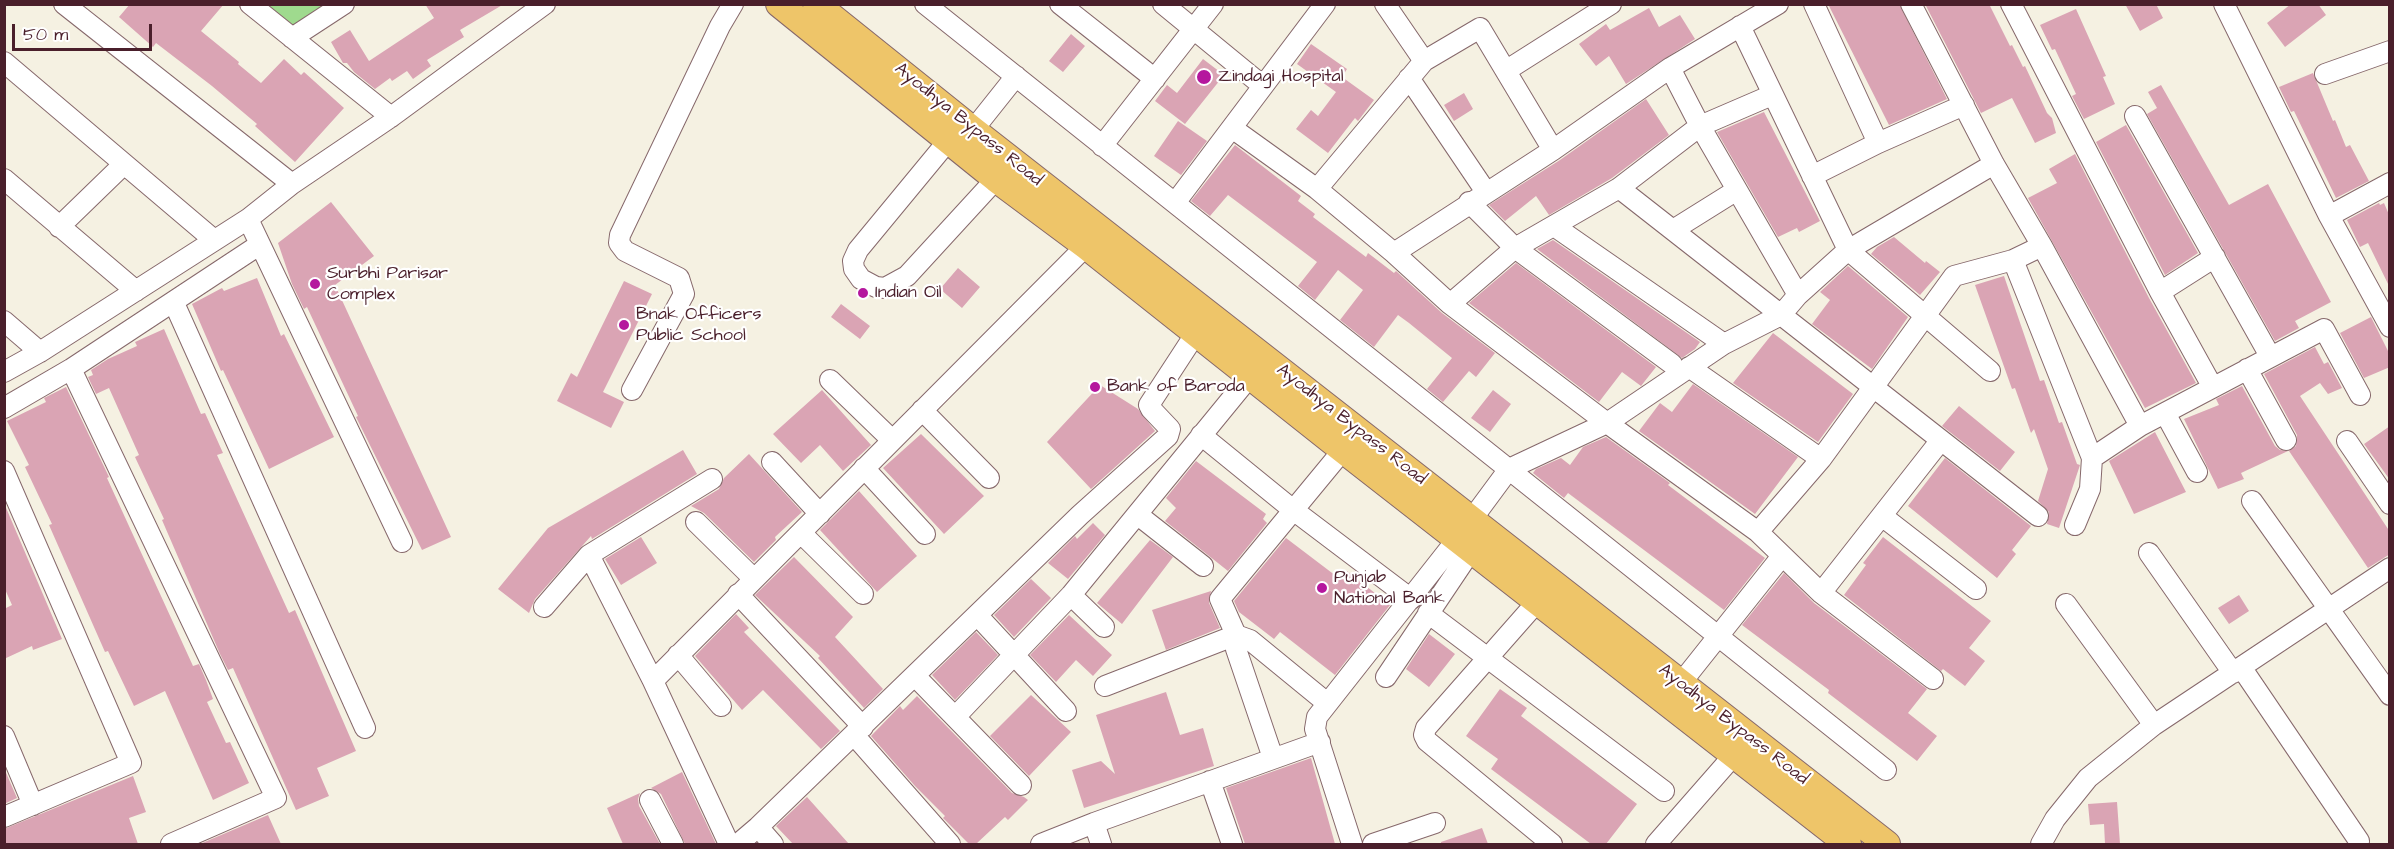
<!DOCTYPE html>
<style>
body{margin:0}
#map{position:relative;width:2394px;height:849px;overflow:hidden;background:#f5f1e2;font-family:"Architects Daughter",sans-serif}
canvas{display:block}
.frame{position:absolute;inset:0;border:6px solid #4a1f2b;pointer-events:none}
.scale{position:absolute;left:12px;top:24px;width:140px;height:27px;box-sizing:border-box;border:3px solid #4a1f2b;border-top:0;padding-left:8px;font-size:18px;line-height:21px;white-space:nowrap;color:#4a1f2b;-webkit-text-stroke:4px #fff;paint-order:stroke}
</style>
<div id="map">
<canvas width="2394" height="849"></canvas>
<div class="frame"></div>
<div class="scale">50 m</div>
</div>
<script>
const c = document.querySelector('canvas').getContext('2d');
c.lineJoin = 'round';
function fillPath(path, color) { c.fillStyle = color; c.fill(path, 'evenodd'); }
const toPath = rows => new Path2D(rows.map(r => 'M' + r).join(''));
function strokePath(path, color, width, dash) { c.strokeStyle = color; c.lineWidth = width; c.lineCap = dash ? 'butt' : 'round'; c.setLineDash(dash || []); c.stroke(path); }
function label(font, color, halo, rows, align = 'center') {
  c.font = font + ' "Architects Daughter",sans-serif'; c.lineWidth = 4.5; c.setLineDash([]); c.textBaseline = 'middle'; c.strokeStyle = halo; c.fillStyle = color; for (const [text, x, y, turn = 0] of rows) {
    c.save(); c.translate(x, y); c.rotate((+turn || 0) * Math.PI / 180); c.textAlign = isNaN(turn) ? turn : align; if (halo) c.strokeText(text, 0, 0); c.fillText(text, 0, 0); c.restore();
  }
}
fillPath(toPath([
 [252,5,344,5,293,39]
]), '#9fda8e');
fillPath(toPath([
 [130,4,224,4,201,31,239,62,238,64,261,83,284,59,301,75,304,72,344,108,295,162,255,126,257,124,212,86,156,43,153,47,119,17],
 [425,4,504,4,460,30,464,37,427,60,431,66,413,79,407,71,392,81,390,78,375,89,354,72,347,63,343,63,331,42,350,30,369,61,434,18],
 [1828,4,1899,4,1947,99,1889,125],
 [1925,4,1989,4,2010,46,2012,45,2023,67,2025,66,2047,113,2052,118,2056,133,2035,143,2012,98,1981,113],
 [2125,4,2156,4,2163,18,2140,31],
 [2291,4,2318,4,2326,15,2285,47,2267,23],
 [1649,8,1659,27,1680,15,1695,39,1626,84,1609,56,1596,66,1579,44,1606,24,1610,30],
 [2076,9,2106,76,2103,77,2115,104,2084,119,2072,96,2076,94,2055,49,2052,50,2040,25],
 [1071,34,1085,46,1063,72,1049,61],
 [1311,44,1347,69,1342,77,1374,100,1358,121,1355,118,1328,153,1296,129,1311,110,1318,116,1336,92,1297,64],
 [1203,59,1224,75,1185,124,1155,101,1167,85,1177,93],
 [2313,73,2333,121,2335,120,2346,147,2350,145,2369,181,2336,198,2294,111,2291,112,2279,87],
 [2161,85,2229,205,2268,184,2331,302,2295,321,2299,328,2275,341,2147,114,2157,108,2148,92],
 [1464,93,1473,109,1454,121,1444,105],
 [1646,99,1669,135,1612,178,1549,215,1536,196,1505,221,1489,205,1560,160],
 [1764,112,1820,221,1799,232,1797,228,1778,237,1717,132],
 [1178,121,1207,141,1181,175,1154,156],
 [2126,125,2198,253,2165,275,2096,142],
 [1235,145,1301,196,1298,201,1315,214,1313,217,1366,257,1368,253,1394,273,1396,271,1442,313,1495,353,1476,377,1469,371,1443,402,1427,389,1452,358,1409,323,1398,315,1374,347,1340,320,1363,290,1338,270,1315,300,1298,286,1317,262,1228,195,1210,216,1191,201],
 [2075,154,2149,298,2196,383,2145,408,2028,198,2057,183,2049,169],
 [331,202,374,256,335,285,451,537,422,550,356,417,358,416,307,307,304,309,292,284,278,243],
 [2379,203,2380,205,2384,203,2390,217,2390,288,2368,243,2360,247,2347,220],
 [1894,237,1925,263,1926,261,1940,272,1920,295,1871,254,1877,247],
 [1553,240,1700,342,1695,349,1682,358,1537,249],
 [1516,263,1656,367,1641,386,1622,372,1599,402,1469,303],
 [1848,266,1908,317,1872,369,1812,324,1830,300,1820,292],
 [958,268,980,287,962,308,940,289],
 [2004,276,2040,381,2044,380,2059,423,2062,422,2077,464,2080,465,2059,528,2047,524,2049,512,2038,501,2048,469,2034,429,2031,433,2015,388,2012,389,1975,285],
 [257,278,281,336,284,334,334,437,269,469,223,370,221,371,192,304,222,288,224,291],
 [624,281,652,294,603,392,624,402,611,428,557,401,571,373,577,377],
 [841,304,870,326,860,339,831,317],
 [2371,317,2390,355,2390,367,2364,378,2340,333],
 [164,329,201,414,205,413,223,453,217,455,252,532,289,613,295,610,356,751,317,768,329,796,296,810,233,668,228,670,220,654,162,520,164,519,135,457,139,455,109,388,96,394,88,377,93,375,91,370,108,359,137,346,135,342],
 [1773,333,1853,394,1818,442,1733,383],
 [2315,347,2324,364,2328,362,2342,388,2328,394,2320,383,2300,396,2390,532,2390,554,2368,568,2289,451,2296,446,2297,435,2264,374],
 [1693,384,1798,457,1755,514,1639,431,1660,403,1672,412],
 [1100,385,1138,409,1155,431,1091,489,1047,442],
 [2242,386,2275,446,2280,450,2288,451,2241,473,2244,479,2218,489,2184,419,2219,405,2216,399],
 [66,387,109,477,107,478,193,666,199,664,206,680,213,699,207,702,226,743,230,742,249,783,213,800,165,691,134,706,108,651,105,652,49,525,52,524,25,467,29,465,7,421,46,402,44,398],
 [822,390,871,445,843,471,820,445,801,463,773,434],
 [1493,390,1511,404,1490,432,1471,418],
 [1959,406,2015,452,2000,471,1942,426],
 [2390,426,2390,480,2364,444],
 [2155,432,2186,492,2134,514,2109,461],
 [921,434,984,496,944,534,883,468],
 [1606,437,1670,483,1668,485,1765,558,1724,610,1568,493,1564,498,1533,473,1536,469,1561,458,1570,465,1583,447],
 [683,450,697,474,592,539,591,536,535,599,529,613,498,589,548,528],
 [749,454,802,512,775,537,776,540,754,562,704,513,691,506,719,489,724,478],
 [1945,458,2031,526,2012,550,2016,554,1997,578,1908,506],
 [1196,461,1266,514,1263,519,1267,523,1228,571,1165,521,1176,508,1166,498],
 [859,491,917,556,877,592,820,530],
 [4,503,62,639,33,650,32,646,4,659,4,609,12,605,4,587],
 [1093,523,1105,535,1068,579,1048,563,1075,536,1077,539],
 [641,537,657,563,621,585,605,559],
 [1883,537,1991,621,1969,648,1985,661,1965,686,1943,669,1941,671,1844,595,1866,565,1863,563],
 [1286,538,1340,579,1347,571,1390,605,1335,675,1280,632,1274,639,1239,612,1234,601],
 [1150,540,1173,557,1122,624,1097,603],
 [794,557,853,617,835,637,883,689,864,708,818,658,820,656,755,595],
 [1784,573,1814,603,1927,689,1908,713,1937,736,1917,761,1828,693,1829,690,1742,625],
 [1031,579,1051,598,1014,637,994,615],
 [1211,591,1209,603,1220,628,1166,650,1152,610],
 [2239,595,2249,611,2229,624,2218,608],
 [736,614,749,628,744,632,840,731,821,749,763,690,742,710,695,656],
 [1069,615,1112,655,1093,676,1076,660,1056,682,1030,655],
 [976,632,998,655,955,700,932,675],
 [1429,634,1455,654,1429,687,1406,669],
 [1500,689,1527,708,1521,716,1637,804,1606,844,1591,844,1491,769,1498,759,1466,736],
 [1166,692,1180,735,1203,728,1214,766,1084,808,1072,770,1101,761,1115,774,1096,715],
 [1031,695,1071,732,1029,776,990,736],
 [917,696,1012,793,1024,797,1028,800,1008,820,1005,817,976,844,969,844,943,818,945,816,915,786,871,736,900,706,903,710],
 [1311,758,1335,844,1245,844,1226,788],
 [4,768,17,798,4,804],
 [682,772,716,844,685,844,661,794,651,788],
 [133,776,146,812,129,818,138,844,4,844,4,829],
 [640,793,638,799,639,806,660,844,623,844,607,808],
 [807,797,849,844,793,844,776,826],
 [2117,802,2120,844,2105,844,2104,824,2090,825,2088,804],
 [268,815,281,844,200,844],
 [1482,828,1488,844,1441,844,1441,842]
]), '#daa4b4');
const minor = toPath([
 [64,4,292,184],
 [250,4,391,117],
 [925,4,1886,770],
 [1060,4,1155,79],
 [1163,4,1263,86],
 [1385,4,1424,61],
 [1814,4,1878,143],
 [1911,4,1994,164,2042,246,2140,426],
 [2011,4,2160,292,2212,386],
 [2224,4,2329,216,2390,327],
 [1740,26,1848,250,1990,371],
 [292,38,344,4],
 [4,62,214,240],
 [1670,68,1700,126,1798,295],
 [1507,70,1611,4],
 [2325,74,2390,51],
 [1409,78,1486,192],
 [2135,116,2270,356],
 [1232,128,1317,189,1394,253,1450,304,1607,423,1758,532,1821,593,1933,679],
 [973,130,1016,76],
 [948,141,858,250,853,261,854,269,861,279,876,287,885,288,907,276,996,179],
 [1102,146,1213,4],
 [1812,176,1878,143,1964,105],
 [4,179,136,291],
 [1619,188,2038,516],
 [1317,189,1424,61,1480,28,1553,150],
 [1469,202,1515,248,1672,364],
 [1175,203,1325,4],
 [2329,216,2390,183],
 [248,219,402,542],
 [1554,226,1724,344],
 [59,227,124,164],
 [1673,230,1737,190],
 [1394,253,1553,150,1670,68,1778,4],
 [2013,260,2092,458],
 [2160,292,2215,257],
 [174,303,365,728],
 [1450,304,1515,248,1619,188,1700,126,1772,95],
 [4,321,40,352],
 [1689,367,1821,459],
 [71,369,276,798,171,844],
 [2247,369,2286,440],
 [4,372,40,352,248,219,292,184,391,117,545,4],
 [830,380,892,440],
 [632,390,684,294,679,278,625,251,619,243,620,235,720,26,733,4],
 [4,408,71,369,259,245],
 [922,410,989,478],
 [2165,413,2197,472],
 [1201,435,1292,509,1411,599],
 [2347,441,2390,504],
 [772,462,820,514],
 [864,468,925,534],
 [4,471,131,763,4,817],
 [2252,501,2390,695],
 [1138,515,1203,566],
 [1882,516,1976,589],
 [696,522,754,579],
 [2075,525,2090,489,2092,458,2140,426,2324,329,2360,395],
 [1758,532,1821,459,1954,276,2013,260,2042,246],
 [801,533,863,594],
 [2149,553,2233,673],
 [589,555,653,681,729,844],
 [1821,593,1941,440],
 [738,594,863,727],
 [1071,595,1104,627],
 [1537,602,1426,728,1424,735,1427,741,1552,844],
 [2066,604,2154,725],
 [544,607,589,555,712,479],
 [1428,613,1664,791],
 [977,615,1066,711],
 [678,655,721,706],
 [2241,667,2359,841],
 [915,676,1021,785],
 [1386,677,1472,549],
 [653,681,1086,246],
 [1105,686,1236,635,1236,649,1273,758],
 [1673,693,1782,556],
 [1327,703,1250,640,1236,635,1220,599,1343,450],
 [956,716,1071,595,1251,375],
 [854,735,950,844],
 [4,736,33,805],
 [1210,781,1232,844],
 [650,800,673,844],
 [1094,823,1101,844],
 [758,827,773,844],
 [738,844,758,827,1080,515,1168,436,1170,429,1151,409,1149,405,1196,333],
 [1041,844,1094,823,1320,742],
 [1352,844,1315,729,1317,717,1458,538,1509,469,1607,423,1724,344,1781,315,1798,295,1848,250,1994,164],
 [1373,844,1435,823],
 [1656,844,1734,755],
 [2041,844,2055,819,2088,778,2154,725,2390,568]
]);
const major = toPath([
 [779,4,996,179,1086,246,1343,450,1848,844],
 [816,4,973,130,1887,844]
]);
strokePath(minor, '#86686b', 22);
strokePath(major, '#86686b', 28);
strokePath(minor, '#fff', 20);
strokePath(major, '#eec569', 26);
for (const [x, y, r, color] of [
 [1204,77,8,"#b5179e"],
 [315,284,6,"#b5179e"],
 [863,293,6,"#b5179e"],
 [624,325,6,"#b5179e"],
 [1095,387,6,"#b5179e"],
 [1322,588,6,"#b5179e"]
]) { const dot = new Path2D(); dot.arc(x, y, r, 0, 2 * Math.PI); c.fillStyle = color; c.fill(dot); strokePath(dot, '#fff', 2); }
label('18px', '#4a1f2b', '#fff', [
 ["Zindagi Hospital",1218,77],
 ["Surbhi Parisar",327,274],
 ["Complex",327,295],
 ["Indian Oil",875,293],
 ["Bnak Officers",636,315],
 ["Public School",636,336],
 ["Bank of Baroda",1107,387],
 ["Punjab",1334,578],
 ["National Bank",1334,599]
], 'left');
label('18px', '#4a1f2b', '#fff', [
 ["Ayodhya Bypass Road",968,125,39],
 ["Ayodhya Bypass Road",1351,425,38],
 ["Ayodhya Bypass Road",1733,725,38]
]);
</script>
